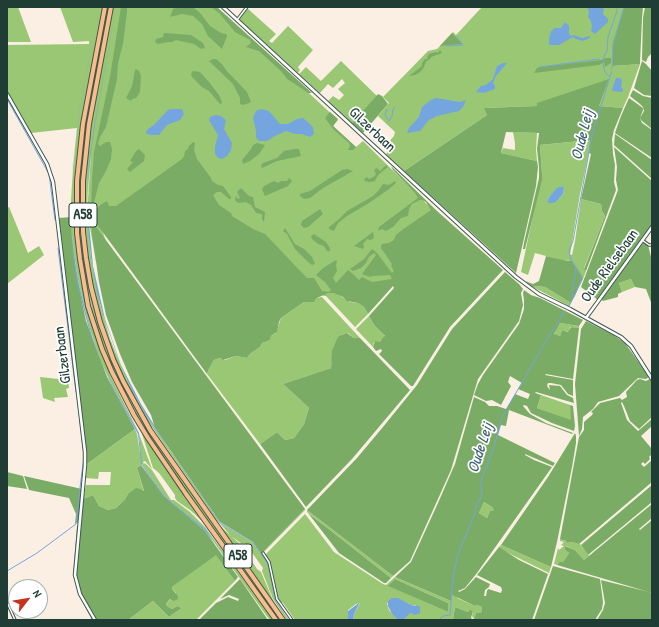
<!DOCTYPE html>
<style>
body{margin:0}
#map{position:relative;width:659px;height:627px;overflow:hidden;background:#faefe2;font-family:"Patrick Hand",sans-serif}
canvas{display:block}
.frame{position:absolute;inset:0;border:8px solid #1f3d34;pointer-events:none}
.north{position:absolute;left:8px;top:579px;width:40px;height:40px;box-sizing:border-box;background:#fff;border:1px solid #a5b1ae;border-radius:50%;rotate:59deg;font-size:11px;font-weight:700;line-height:16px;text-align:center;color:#1f3d34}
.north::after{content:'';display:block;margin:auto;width:14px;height:18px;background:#c8321e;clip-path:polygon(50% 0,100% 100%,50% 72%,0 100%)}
</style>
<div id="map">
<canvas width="659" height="627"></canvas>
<div class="frame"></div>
<div class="north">N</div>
</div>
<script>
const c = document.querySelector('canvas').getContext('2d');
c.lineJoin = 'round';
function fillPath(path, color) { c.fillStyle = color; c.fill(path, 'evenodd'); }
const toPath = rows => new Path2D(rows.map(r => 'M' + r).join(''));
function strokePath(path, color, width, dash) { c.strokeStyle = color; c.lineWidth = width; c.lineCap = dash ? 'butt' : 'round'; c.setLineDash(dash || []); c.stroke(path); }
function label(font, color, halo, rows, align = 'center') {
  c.font = font + ' "Patrick Hand",sans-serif'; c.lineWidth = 3.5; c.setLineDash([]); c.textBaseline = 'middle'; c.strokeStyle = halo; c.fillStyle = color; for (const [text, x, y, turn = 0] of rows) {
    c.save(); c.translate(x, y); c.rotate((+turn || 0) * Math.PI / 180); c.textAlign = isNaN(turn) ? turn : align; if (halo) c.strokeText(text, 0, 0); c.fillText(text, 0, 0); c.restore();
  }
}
fillPath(toPath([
 [7,7,18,7,31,42,8,42],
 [60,7,103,7,81,126,76,165,74,205,77,251,82,284,90,319,100,348,111,377,138,431,152,469,145,461,143,462,144,464,145,463,152,470,171,500,174,500,190,512,205,527,273,620,270,620,266,615,206,531,164,496,142,464,137,468,144,492,142,490,128,494,125,499,116,508,108,510,99,506,93,495,83,499,86,485,110,485,111,472,99,472,98,479,86,478,87,464,135,429,137,434,141,460,139,433,115,391,102,364,91,333,79,285,74,255,71,226,71,200,73,169,77,128,31,133,7,91,7,45,89,44,89,41,73,42],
 [106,7,109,7,87,128,82,167,81,200,82,227,101,330,120,380,144,422,180,477,282,620,278,620,161,456,137,417,118,381,105,351,93,313,83,270,80,244,78,218,78,182,85,120],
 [113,7,216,7,338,120,333,126,356,147,363,141,432,209,397,250,395,280,339,295,350,302,358,303,364,307,368,314,355,327,326,296,324,296,278,255,99,219,109,252,96,262,89,222,88,201,91,152,88,185,87,213,91,258,100,304,110,339,120,363,136,397,152,424,221,524,252,542,261,554,304,510,288,487,304,508,305,510,262,554,268,563,277,600,291,620,277,601,275,595,276,601,289,620,287,620,273,599,262,571,263,568,248,547,244,543,242,544,231,536,216,519,148,421,139,406,118,366,100,314,91,278,87,246,85,220,85,181,90,129],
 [482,7,624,7,613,44,613,66,640,64,628,97,623,108,599,106,608,80,537,104,537,106,485,108,487,115,404,171,386,154,392,147,391,146,389,148,386,145,394,136,395,132,378,116,389,103,383,97,428,51,437,49,453,32,456,35],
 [247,8,276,34,269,41,272,43,288,26,313,50,298,67,300,70,298,73,239,19],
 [341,61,377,96,352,123,328,101,333,96,339,100,344,95,338,89,345,83,342,79,333,88,328,84,320,93,299,74,306,67,321,81],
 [513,132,537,133,536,150,537,161,501,153,503,148,515,150,515,143],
 [591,140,590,148,580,194,570,255,572,255,575,241,581,199,601,204,602,211,605,216,584,268,586,271,583,279,572,260,565,261,535,253,528,275,521,272,542,173,540,145],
 [562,186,564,189,563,194,557,201,547,201,550,196],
 [9,207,28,253,39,246,44,255,7,284,7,208],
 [631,279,635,287,622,292,619,283],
 [536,286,545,287,571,303,569,306,533,287],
 [322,297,360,338,354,338,348,333,341,335,331,364,331,368,283,384,309,408,304,424,294,438,285,440,277,432,260,444,207,374,209,369,214,360,220,358,225,360,236,356,247,358,250,354,260,347,262,343,268,341,271,336,276,333,281,318,304,302,315,301,317,298],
 [369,316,374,325,383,334,385,337,382,338,380,342,374,342,373,347,356,329],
 [560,323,579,326,579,328,570,327,569,332,562,330,560,336,554,335,557,327],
 [40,377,68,380,69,388,66,389,68,397,54,398,55,402,43,398],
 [541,395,570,405,572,421,537,408],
 [141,431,158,457,202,521,190,510,177,501,175,498,175,495,159,473,153,468],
 [484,502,492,507,494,510,490,511,487,518,479,513],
 [307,510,393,576,391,578,330,530,307,512],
 [305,514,334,552,383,584,386,585,395,577,451,601,452,595,457,596,457,598,475,606,477,605,482,607,481,613,476,613,474,619,472,616,473,611,468,612,455,607,453,620,401,620,404,619,408,613,411,613,413,614,416,605,411,605,405,602,387,603,389,610,397,619,401,620,353,620,354,614,360,603,356,604,348,610,348,620,295,620,283,603,280,602,278,599,269,561,265,555],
 [395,579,448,603,448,612,389,586],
 [219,525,241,545,257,569,261,572,275,605],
 [560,539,566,541,567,543,572,542,580,544,589,556,584,560,575,550,566,546,565,550,569,553,563,562,559,562,557,565,554,564,558,548,559,550,564,546,561,545,564,542,560,541],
 [501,545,551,567,549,573,502,550,499,547],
 [216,554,235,581,196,620,128,620,153,601,169,617,182,608,177,606,172,609,167,606,166,604,176,593,172,589,172,587]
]), '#9ac774');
fillPath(toPath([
 [121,7,127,7,127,12,123,44,118,63,117,79,106,127,100,137,98,144,100,146,106,142,110,142,112,149,111,159,106,171,99,183,94,203,95,206,91,211,92,179,94,152,110,77],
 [178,7,189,7,194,8,200,13,210,26,221,33,226,34,227,36,222,49,208,36,202,24,193,16,182,14,170,17,173,9],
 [211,7,217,7,312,93,308,93,295,84,287,79,281,71,259,51,246,47,251,43,250,40,235,32,220,14],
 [624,7,643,7,642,18,640,62,640,64,613,66,613,44],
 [645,7,651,7,652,28,652,53,648,57,646,62,642,60,643,18],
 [164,33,191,35,203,43,205,48,201,49,194,44,176,40,172,42,168,42,158,44,155,42,156,39,163,37],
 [452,33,462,44,440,46],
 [440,50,442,53,431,57,431,58,426,62,423,69,419,73,415,75,409,76,422,66,422,63,425,59,428,59,427,57,429,54,436,52,438,53],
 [606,58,611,58,611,63,605,67,604,62,599,65,534,73,537,68,540,67,601,60],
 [213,59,216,59,222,64,226,70,247,92,251,102,249,103,243,105,240,104,240,98,233,84,209,61],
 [642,61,646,64,652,71,652,96,644,95,634,88],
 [136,69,139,71,141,76,140,92,136,98,132,99,131,101,126,98,132,86,135,70],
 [193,71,200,72,209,82,219,95,222,102,221,104,220,104,209,91,202,87,192,77,191,74],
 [609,79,599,106,623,108,614,130,612,139,613,154,615,165,614,182,616,190,586,271,584,269,605,216,602,211,601,204,581,199,591,154,589,153,590,140,540,145,542,173,542,180,525,249,523,249,524,243,539,178,539,167,537,149,539,133,506,132,501,153,537,161,538,167,536,186,516,273,404,171,487,115,484,108,537,106,537,103],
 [633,90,643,96,652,98,652,129,642,121,640,118,642,123,652,130,652,158,615,133,621,116,629,98,643,108,643,110,640,118,644,111,643,107,640,104,630,96],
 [378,94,382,96,388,104,363,133,352,123],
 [330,112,338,119,333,126,356,147,353,150,348,150,350,146,349,143,334,130,325,118],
 [615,134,652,160,652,179,614,145],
 [193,142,195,143,194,150,197,159,211,178,212,181,218,185,223,186,231,197,231,199,229,199,221,192,217,192,213,195,219,205,231,213,232,216,253,229,265,234,307,278,314,278,322,291,329,292,331,290,325,282,316,275,323,268,336,260,337,261,336,265,337,271,333,278,336,283,348,270,353,274,359,280,362,277,372,282,392,279,390,275,373,276,370,277,362,274,376,255,374,253,369,257,366,263,361,268,353,271,350,269,364,259,372,249,377,253,392,273,394,271,391,266,392,264,381,248,381,246,382,244,389,243,394,240,396,235,402,230,431,210,426,202,422,200,420,200,412,204,409,209,408,216,401,218,393,227,386,231,382,229,378,231,379,227,418,198,415,193,393,170,391,166,437,211,503,270,450,327,413,386,411,386,379,354,382,351,381,349,376,351,373,347,375,341,380,342,382,338,385,336,374,325,369,316,394,288,393,286,368,314,364,307,358,303,347,301,343,297,334,293,328,293,317,298,314,302,304,302,281,318,279,322,277,332,271,336,270,339,268,341,262,343,260,347,250,354,247,358,236,356,223,360,220,358,214,360,209,369,207,374,96,223,94,224,305,509,261,554,253,542,220,522,155,428,151,415,132,382,120,354,106,315,99,282,92,234,91,214,94,213,100,205,107,201,109,206,116,206,154,179,182,159,184,156,185,151,189,148,188,147],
 [257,143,265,145,259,154,250,161,243,164,242,160,251,149,253,145],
 [614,147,652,181,652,226,598,300,581,287,618,190,616,180,617,167],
 [139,149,145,155,144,161,130,172,127,169,133,162,130,161,136,151],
 [294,149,299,149,301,156,277,161,262,168,261,165,263,163,277,158,284,151],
 [386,165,388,167,378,175,375,181,370,182,365,181,364,179,367,177,369,179,375,176,376,173,374,171,375,169,377,168,380,171],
 [347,169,353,171,323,188,310,198,304,199,300,196,300,194,310,191,342,170],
 [289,178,292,181,288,186,265,196,262,189,264,186,274,181,278,183,281,181,287,181],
 [395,181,396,183,389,189,369,203,347,216,338,223,334,231,329,229,329,227,338,220,347,211,373,196,379,190,383,184,389,185],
 [241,188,249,196,253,197,255,207,265,212,264,222,262,219,262,214,256,213,251,205,246,202,238,203,235,200,236,196,238,199,240,198,237,192],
 [320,209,323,214,308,227,304,228,301,225,302,221],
 [71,217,72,238,76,273,86,321,107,377,135,429,87,464,59,218],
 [285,228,295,244,304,249,312,257,315,264,312,265,308,262,295,249,287,234,283,231],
 [373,232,374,238,371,240,367,239,363,244,364,247,363,249,354,246],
 [314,234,326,242,330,248,330,251,327,251,324,246,318,244,312,239,311,236],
 [643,243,648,245,652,261,652,305,646,289,635,287,631,279,619,283,622,292,618,294,618,297,603,301,601,299,637,251,641,244],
 [546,256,567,261,572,260,582,276,583,279,571,303,545,287,536,286,533,287,525,281,533,284,539,281],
 [505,272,519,284,523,289,521,293,523,305,519,321,478,379,451,470,410,561,393,576,307,510,357,458,383,427,417,385,452,329],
 [524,290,531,295,540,298,583,320,579,326,560,323,554,334,560,336,562,330,568,332,571,327,579,328,573,379,546,374,545,375,573,380,573,396,568,394,561,385,551,383,548,383,547,386,550,390,549,385,560,386,567,395,573,398,574,403,536,392,535,393,541,395,537,408,571,420,570,405,573,406,575,426,574,431,552,423,531,413,527,406,524,405,523,406,530,414,546,423,573,433,572,434,509,410,506,426,501,425,498,435,555,463,553,466,525,454,525,455,534,460,552,467,477,573,465,588,458,591,459,592,465,589,476,577,490,584,489,587,485,590,484,596,486,596,487,591,488,589,501,593,502,590,501,587,477,575,499,547,519,560,548,574,532,620,475,620,474,619,476,613,481,613,482,607,477,605,475,606,452,595,451,601,395,577,411,562,438,503,455,464,474,397,485,402,489,406,497,406,506,409,515,394,528,399,530,394,518,389,522,383,510,376,508,382,511,386,501,405,492,400,486,401,474,395,478,384,483,375,519,324,524,309,524,300,523,293],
 [484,502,492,507,494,510,490,511,487,518,479,513],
 [586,321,613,335,625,343,649,377,646,379,638,378,619,396,598,402,593,409,583,417,582,429,579,436,575,384,581,329],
 [347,333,354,338,360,338,410,390,352,459,306,507,260,444,277,432,285,440,294,438,304,424,309,408,283,384,331,368,332,351,337,339,339,336],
 [640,379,646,381,650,379,652,382,652,417,639,429,630,421,624,406,622,402,621,403,627,420,638,431,652,419,652,426,641,436,652,449,652,454,649,457,650,459,645,464,643,462,641,464,644,467,652,460,652,482,579,544,572,542,567,543,566,541,560,539,579,437,584,430,584,422,592,415,593,413,591,412,600,403,620,398,622,400,627,397,626,392,637,380],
 [575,433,576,436,576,443,572,467,557,542,551,567,501,545,548,477],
 [141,465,164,496,205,531,238,577,235,581,216,555,172,587,172,589,178,596,178,599,174,601,170,599,166,604,167,606,172,609,177,606,182,608,169,617,153,601,128,620,96,620,80,592,76,573,83,499,93,495,99,506,108,510,116,508,125,499,128,494,136,488,140,489,144,491,137,468],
 [7,472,23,476,27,489,7,486],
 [24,476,82,489,78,522,75,524,76,514,69,498,29,490],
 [652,485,652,502,588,555,581,545],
 [652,504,652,518,639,529,640,530,652,520,652,592,650,592,652,593,652,620,597,620,603,610,605,603,601,580,649,592,557,565,559,562,563,562,569,553,565,550,565,546,575,550,584,560],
 [308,513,330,530,391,578,386,583,384,583,339,553],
 [79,525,74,575,78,591,94,620,92,620,81,599,73,575,77,526],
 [553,566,600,579,603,602,602,609,595,620,534,620],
 [240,579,268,620,199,620,216,603,228,597,238,601,239,599,229,595,220,599],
 [395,579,448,603,448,612,388,586],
 [455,607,468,612,470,610,473,611,471,618,473,620,453,620]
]), '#7bac66');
fillPath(toPath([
 [99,7,79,115,72,171,71,226,74,255,79,285,92,337,102,364,115,391,139,433,142,464,164,496,206,530,216,547,205,531,163,496,141,464,138,434,113,389,102,364,91,337,77,283,73,255,71,227,72,170,79,114],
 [116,7,95,125,90,160,88,193,89,223,93,266,105,319,121,365,141,404,169,449,221,523,253,542,268,563,276,600,290,620,275,600,267,563,263,557,252,542,221,524,175,458,146,415,132,390,120,363,104,318,97,292,91,258,88,228,88,189,89,162,94,127],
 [585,7,604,7,603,14,608,19,608,22,595,34,591,31,592,27,591,21,588,17,589,12,588,9],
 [565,22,569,26,569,34,571,36,574,35,582,38,590,36,590,37,588,39,583,41,576,39,573,37,559,45,549,45,549,39,551,31,555,28,561,28],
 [503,63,507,63,496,76,493,83,495,86,495,89,484,93,476,92,481,86,486,85,493,79,497,66],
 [616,78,620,78,622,80,621,87,623,89,622,92,613,91,612,89],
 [436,98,460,102,466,100,463,107,459,111,437,116,429,120,420,131,407,133,409,128,419,117,422,107,431,100],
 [171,109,182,109,184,114,180,120,167,125,159,135,152,135,147,134,146,132,148,129,154,125,168,110],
 [261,109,269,111,280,124,288,124,297,119,303,118,313,127,314,134,310,137,302,134,295,134,286,131,275,136,267,141,259,141,256,138,256,131,253,118,256,111],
 [216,115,221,116,226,120,224,129,232,143,231,150,227,156,222,159,218,158,215,154,215,147,218,135,209,120,210,117],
 [563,186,564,189,563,194,557,201,553,203,549,203,547,201,550,196,557,188],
 [392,598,398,598,411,605,419,606,420,608,420,613,415,615,410,613,404,619,397,619,392,614,388,606,388,601],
 [360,602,354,614,353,620,348,620,348,611]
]), '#74a5df');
strokePath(toPath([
 [447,46,463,45,457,37],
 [540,67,599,59],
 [612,69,613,43,624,7],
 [610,76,612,71],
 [7,99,49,174,55,220],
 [387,109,385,115,388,120],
 [389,121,392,116,393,109,395,107],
 [58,248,76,392],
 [574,297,582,278,577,270],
 [569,306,573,298,572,292,576,269,571,259,569,251,573,241,592,135,610,77,605,72,603,64,604,56,607,51,608,37,617,11,617,7],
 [77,396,84,456,80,488],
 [7,571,37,553,76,524,80,489],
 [439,620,443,616,450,615,453,577,458,554,474,516,477,504,482,495,481,481,494,447,502,417,546,341,565,311]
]), '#74a5df', 1);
const minor = toPath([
 [237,20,247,7],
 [642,240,649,245,652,245],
 [263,553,269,562,277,599,292,620],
 [7,602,15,620]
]);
const tertiary = toPath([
 [223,7,516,277,539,294,570,309,621,337,631,346,652,379],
 [7,94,47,164,53,182,85,452,85,465,75,575,80,594,95,620],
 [586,318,652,227]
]);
const motorway = toPath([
 [105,7,83,124,77,181,77,233,80,259,88,306,102,349,112,372,134,415,148,438,186,494,276,620],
 [111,7,89,124,83,181,83,232,86,258,91,287,100,322,113,359,123,381,150,430,283,620]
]);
strokePath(minor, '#40584e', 3.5);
strokePath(tertiary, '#40584e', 4.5);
strokePath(motorway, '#40584e', 6);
strokePath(minor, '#fff', 1.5);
strokePath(tertiary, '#fff', 2.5);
strokePath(motorway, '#f9bc8a', 4);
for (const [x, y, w] of [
 [83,215,28],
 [238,556,28]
]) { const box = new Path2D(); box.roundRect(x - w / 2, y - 12, w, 24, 3); c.fillStyle = '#fff'; c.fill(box); strokePath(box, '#1f3d34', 1); }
label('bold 14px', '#1f3d34', null, [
 ["A58",83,215],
 ["A58",238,556]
]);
label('15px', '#1f3d34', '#fff', [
 ["Gilzerbaan",372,130,43],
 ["Oude Rielsebaan",610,266,-54],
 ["Gilzerbaan",63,355,-97]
]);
label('italic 16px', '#3d6170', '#fff', [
 ["Oude Leij",583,135,-76],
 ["Oude Leij",481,448,-72]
]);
</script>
